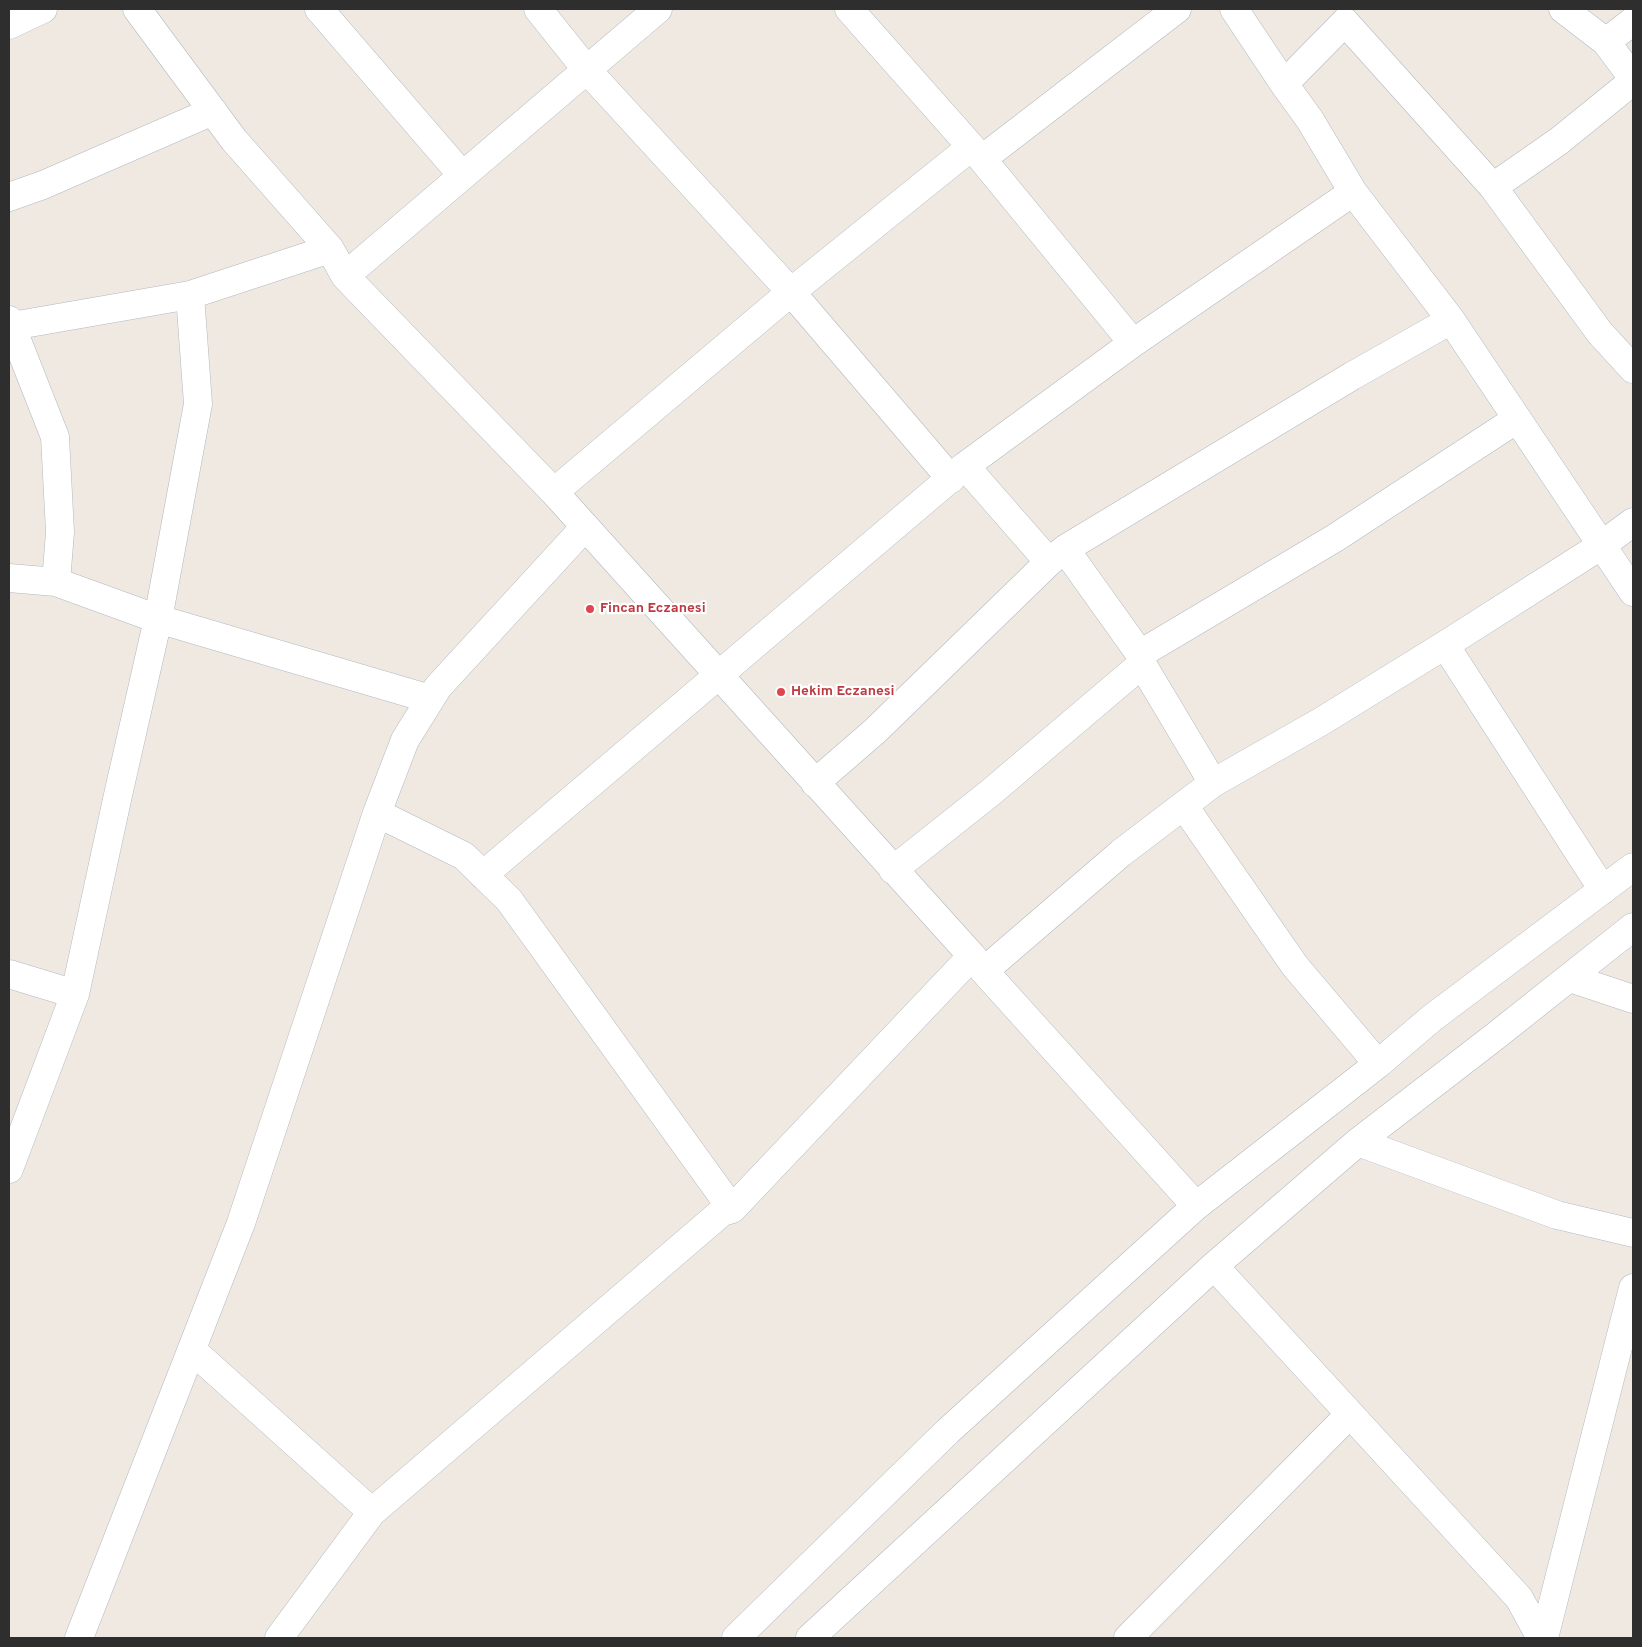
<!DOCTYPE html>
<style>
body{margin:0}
#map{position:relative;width:1642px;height:1647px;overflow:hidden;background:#efe9e1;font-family:Overpass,sans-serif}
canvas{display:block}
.frame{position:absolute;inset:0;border:10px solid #2e2e2e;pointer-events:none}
</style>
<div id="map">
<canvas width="1642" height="1647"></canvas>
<div class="frame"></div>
</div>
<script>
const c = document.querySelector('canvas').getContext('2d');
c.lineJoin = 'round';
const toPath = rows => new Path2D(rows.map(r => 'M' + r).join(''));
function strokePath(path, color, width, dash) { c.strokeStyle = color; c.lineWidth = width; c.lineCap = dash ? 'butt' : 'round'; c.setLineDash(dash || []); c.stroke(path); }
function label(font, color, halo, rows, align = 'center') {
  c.font = font + ' Overpass,sans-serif'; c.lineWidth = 4.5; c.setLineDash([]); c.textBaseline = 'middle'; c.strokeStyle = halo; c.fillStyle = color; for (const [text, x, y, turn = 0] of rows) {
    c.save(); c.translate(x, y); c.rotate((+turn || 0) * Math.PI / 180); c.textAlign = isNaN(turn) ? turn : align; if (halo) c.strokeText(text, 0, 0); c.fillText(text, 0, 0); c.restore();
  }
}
const minor = toPath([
 [137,9,234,140,330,249,345,276,554,492,972,956,984,971,1196,1206],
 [319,9,462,175],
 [538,9,586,69,791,292,951,479],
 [849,9,982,159,1133,343],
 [1234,9,1284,84,1310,120,1353,192,1451,320,1633,592],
 [1563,9,1606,42],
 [1633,21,1606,42,1633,78],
 [9,25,43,9],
 [1284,84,1345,22,1493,187,1559,141,1633,81],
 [982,159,1177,9],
 [1493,187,1600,333,1633,369],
 [9,197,43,185,213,111],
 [345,276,658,9],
 [9,320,55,437,60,532,56,582],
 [12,326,190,295,330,249],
 [965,466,1049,562,1065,549,1140,654,1142,664,1213,783],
 [554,492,791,292,971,147],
 [1065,549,1352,376,1451,320],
 [9,578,56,582,158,619,430,699],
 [1445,645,1603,890],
 [1140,654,1335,538,1517,419],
 [815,783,875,731,1049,562],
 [1184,806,1295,966,1378,1064],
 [377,813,464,856,509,900,732,1209],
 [893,870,990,793,1142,664],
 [483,875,965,466,1133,343,1353,192],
 [984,971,1121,853,1213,783,1322,721,1445,645,1602,545,1633,522],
 [9,974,75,994],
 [1570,978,1633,999],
 [1358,1142,1557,1215,1633,1233],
 [9,1169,75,994,118,795,158,619,198,404,190,295],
 [1214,1266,1519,1598,1541,1638],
 [192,1350,372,1512],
 [79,1638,241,1223,377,813,405,740,438,687,584,528],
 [279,1638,372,1512,722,1212,732,1209,972,956],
 [736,1638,948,1431,1196,1206,1378,1064,1432,1018,1633,867],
 [810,1638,1214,1266,1358,1142,1493,1038,1633,927],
 [1128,1638,1349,1415],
 [1544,1638,1633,1288]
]);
strokePath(minor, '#b4b7c1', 29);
strokePath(minor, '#fff', 28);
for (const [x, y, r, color] of [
 [590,609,5,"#e0444e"],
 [781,692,5,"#e0444e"]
]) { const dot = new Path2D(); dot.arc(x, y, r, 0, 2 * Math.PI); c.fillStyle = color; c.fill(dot); strokePath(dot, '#fff', 2); }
label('bold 14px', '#be3a42', '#fff', [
 ["Fincan Eczanesi",600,609],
 ["Hekim Eczanesi",791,692]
], 'left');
</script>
